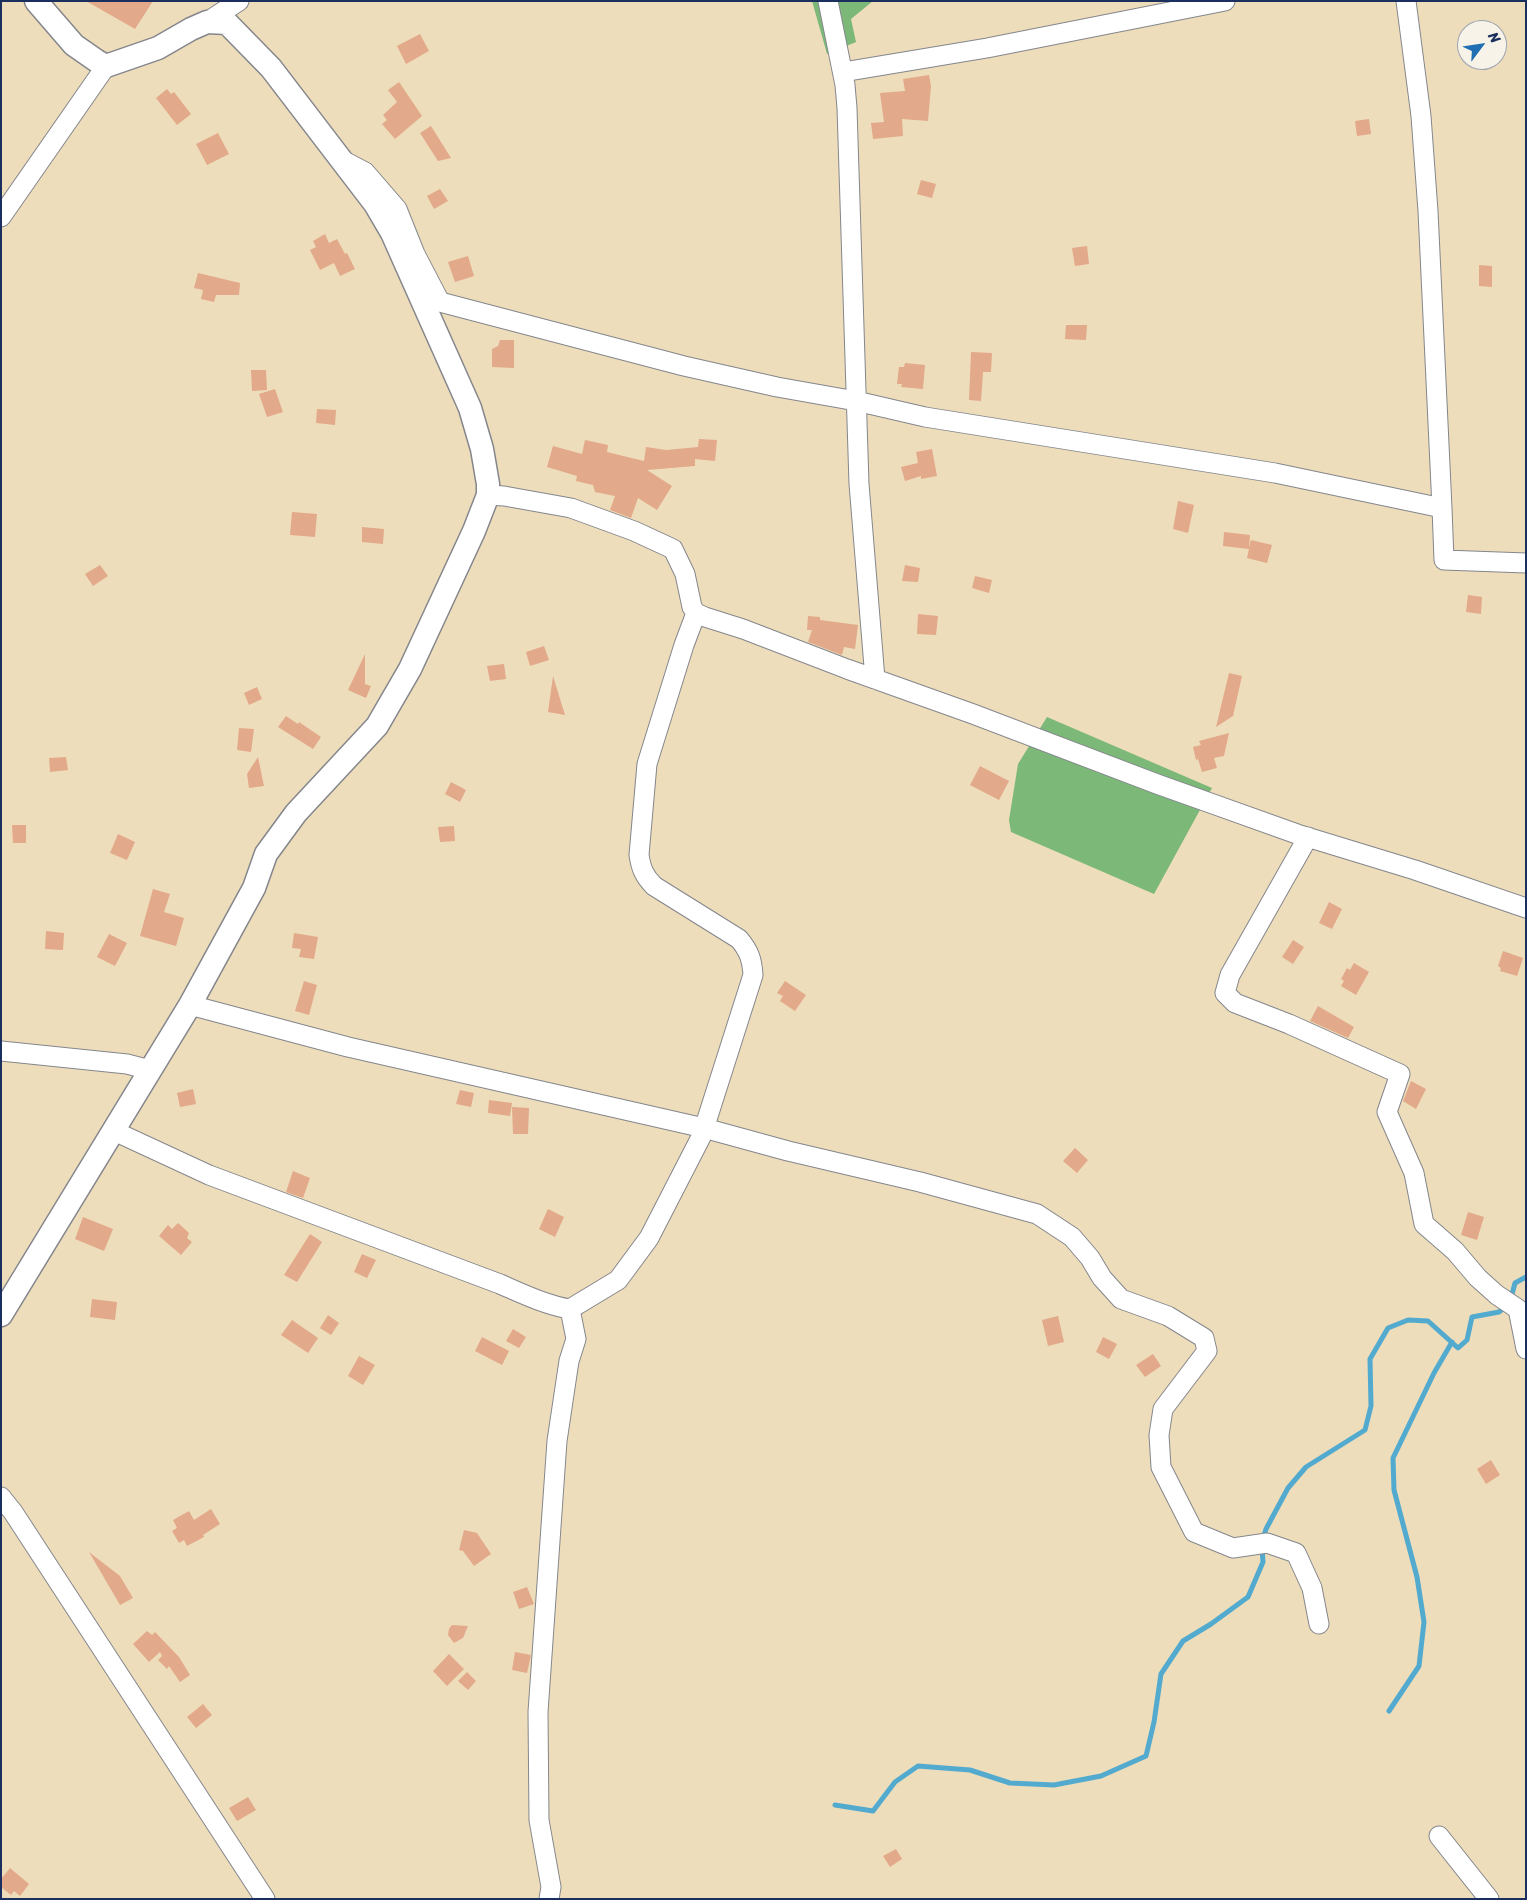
<!DOCTYPE html>
<style>
body{margin:0}
#map{position:relative;width:1527px;height:1900px;overflow:hidden;background:#edb;font-family:Sriracha,sans-serif}
canvas{display:block}
.frame{position:absolute;inset:0;border:2px solid #1b2f5e;pointer-events:none}
.north{position:absolute;left:1457px;top:20px;width:50px;height:50px;box-sizing:border-box;background:#f7f3e8;border:1px solid #9fa5b1;border-radius:50%;rotate:59deg;font-size:14px;font-weight:700;line-height:20px;text-align:center;color:#1b2f5e}
.north::after{content:'';display:block;margin:auto;width:18px;height:22px;background:#1f6fb2;clip-path:polygon(50% 0,100% 100%,50% 72%,0 100%)}
</style>
<div id="map">
<canvas width="1527" height="1900"></canvas>
<div class="frame"></div>
<div class="north">N</div>
</div>
<script>
const g = document.querySelector('canvas').getContext('2d');
g.lineJoin = 'round';
function fill(path, color) {
  g.fillStyle = color;
  g.fill(path, 'evenodd');
}
function stroke(path, color, width, dash) {
  g.strokeStyle = color;
  g.lineWidth = width;
  g.lineCap = dash ? 'butt' : 'round';
  g.setLineDash(dash || []);
  g.stroke(path);
}
const forest = new Path2D(`
 M812,1h61l-22,18 5,23 -29,12z
 M1047,717l165,71 -58,106 -143,-62 -2,-12 9,-56z`);
const stream = new Path2D(`
 M1511,1298l4,-15 11,-6
 M1263,1539l3,-10 22,-41 18,-21 59,-37 6,-24 -1,-47 18,-31 20,-8 20,1 30,27 9,-8 5,-23 27,-5 8,-7
 M1389,1711l30,-45 5,-44 -7,-45 -23,-87 -1,-32 41,-85 18,-31
 M835,1805l38,6 22,-29 23,-16 52,4 40,13 44,2 47,-9 45,-20 8,-34 7,-48 22,-33 28,-17 37,-27 15,-35 -1,-14`);
const building = new Path2D(`
 M86,1h67l-18,28z
 M420,34l9,17 -23,13 -9,-18z
 M929,75l2,11 -3,35 -26,-2 1,17 -30,3 -2,-16 13,-1 -4,-29 25,-2 -2,-12z
 M399,82l23,34 -27,23 -13,-15 5,-4 -4,-5 14,-13 -9,-12z
 M167,89l4,5 3,-2 17,22 -14,11 -21,-27z
 M1369,119l2,15 -14,2 -2,-15z
 M431,126l20,32 -13,3 -18,-28z
 M218,133l11,21 -22,11 -11,-21z
 M921,180l15,4 -4,14 -15,-4z
 M440,189l8,12 -14,8 -7,-13z
 M325,234l4,9 8,-4 8,15 2,-1 8,16 -15,7 -6,-13 -14,7 -10,-20 6,-3 -3,-6z
 M1087,246l2,18 -14,2 -3,-18z
 M468,256l6,20 -19,6 -7,-20z
 M1479,265l13,1v21l-13,-1z
 M198,273l42,10 -1,12h-23l-2,7 -13,-3 2,-9 -9,-2z
 M1066,325h21l-1,15 -21,-1z
 M500,340h14v28l-22,-1v-18l6,-3z
 M971,352l21,1 -1,19h-8l-2,29 -12,-1z
 M905,363l20,2 -2,24 -22,-2 1,-3h-5l2,-17h5z
 M251,370h15l1,20 -15,1z
 M275,389l8,23 -16,5 -8,-23z
 M317,409l19,1 -1,15 -19,-2z
 M699,439l18,1 -2,21 -20,-2v7l-48,4 25,16 -15,24 -19,-12 -7,20 -21,-8 5,-14 -20,-4 -2,-7 -17,-4 1,-5 -30,-9 6,-21 29,8 3,-14 23,5 -1,7 37,9 2,-14 20,3 32,-3z
 M932,449l5,27 -16,3v-3l-16,5 -4,-14 17,-4 -2,-11z
 M1178,501l16,4 -6,28 -15,-4z
 M292,512l25,2 -2,23 -25,-2z
 M362,527l22,2 -1,15 -21,-2z
 M1224,532l26,3 -1,13 2,-8 21,5 -5,18 -20,-5 2,-9 -26,-3z
 M100,565l8,11 -15,10 -8,-12z
 M905,565l15,3 -2,14 -16,-1z
 M975,576l17,4 -3,13 -17,-5z
 M1468,595l14,2 -1,17 -15,-2z
 M918,614l20,2 -2,19 -19,-1z
 M808,616l12,1v3l38,5 -3,24 -11,-2 -2,8 -34,-13 4,-12h-5z
 M544,646l5,14 -19,6 -4,-14z
 M365,654v30l6,2 -5,12 -18,-8z
 M504,664l2,15 -16,2 -3,-15z
 M1229,673l13,3 -9,40 -17,11z
 M553,676l12,39 -17,-3z
 M257,687l5,12 -13,6 -5,-12z
 M286,716l12,8 1,-2 22,15 -8,12 -35,-22z
 M239,728l15,1 -3,23 -14,-2z
 M1229,733l-5,23 -10,2 3,10 -15,4 -4,-13 -2,1 -3,-13 8,-2 -2,-4z
 M66,757l2,13 -18,2 -1,-14z
 M258,757l6,29 -15,2 -2,-14z
 M980,766l29,15 -10,19 -29,-15z
 M451,782l15,8 -6,12 -15,-8z
 M12,825h14v18h-13z
 M454,826l1,15 -15,1 -2,-15z
 M118,834l17,8 -8,18 -17,-7z
 M153,889l17,5 -6,18 20,6 -8,28 -36,-10z
 M1329,902l13,7 -10,20 -13,-6z
 M46,931l18,2 -1,17 -18,-1z
 M294,933l24,4 -4,22 -15,-2 2,-8 -9,-1z
 M109,934l18,9 -12,23 -18,-9z
 M1293,940l11,7 -11,17 -11,-7z
 M1503,951l20,7 -6,18 -17,-5 1,-3 -3,-2z
 M1354,963l15,9 -13,23 -15,-9 3,-5 -3,-2 6,-11 3,2z
 M304,981l13,4 -8,30 -14,-4z
 M785,981l21,14 -11,16 -15,-10 3,-5 -6,-3z
 M1318,1006l36,21 -6,11 -38,-17z
 M1411,1081l15,8 -10,20 -13,-8z
 M193,1089l3,15 -16,3 -3,-14z
 M460,1090l14,3 -3,14 -15,-3z
 M489,1100l23,3 -2,13 -22,-3z
 M512,1107l17,1 -1,26h-15z
 M1075,1148l13,12 -11,13 -14,-12z
 M293,1171l17,7 -7,20 -17,-6z
 M548,1209l16,8 -9,20 -16,-8z
 M1468,1212l16,5 -7,23 -16,-5z
 M83,1217l30,12 -9,22 -29,-12z
 M178,1223l11,10 -2,5 5,4 -11,13 -22,-19 9,-11 4,4z
 M310,1234l12,8 -25,40 -13,-7z
 M362,1254l14,6 -9,18 -13,-6z
 M92,1299l25,3 -2,18 -25,-3z
 M328,1315l11,8 -8,12 -11,-7z
 M1058,1316l6,26 -16,4 -6,-26z
 M292,1320l26,18 -10,15 -27,-18z
 M513,1329l13,8 -7,11 -13,-7z
 M482,1337l27,14 -7,14 -27,-14z
 M1103,1337l14,7 -8,15 -13,-7z
 M1153,1354l8,12 -16,11 -9,-12z
 M359,1356l16,9 -12,20 -15,-9z
 M1491,1460l9,15 -14,9 -9,-15z
 M211,1509l9,15 -17,11 1,2 -17,9 -3,-6 -5,3 -7,-12 5,-3 -4,-8 16,-9 5,9z
 M464,1530l13,3 14,21 -17,12 -11,-15 -4,-1z
 M89,1552l31,24 13,22 -13,7z
 M527,1587l7,17 -15,5 -6,-17z
 M452,1625l16,1 -5,12 -9,5 -6,-8 1,-6z
 M147,1631l5,4 3,-3 24,25 11,18 -10,7 -11,-16 -2,3 -9,-9 4,-4 -2,-4 -11,10 -16,-18z
 M515,1652l16,3 -4,18 -15,-3z
 M449,1654l15,15 -17,17 -14,-15z
 M467,1672l9,9 -8,9 -10,-9z
 M203,1704l9,11 -16,13 -9,-11z
 M248,1797l8,13 -19,11 -8,-13z
 M896,1849l6,10 -12,8 -7,-11z
 M10,1868l19,16 -9,12 -6,-5 -3,4 -10,-8v-8z`);
const minor = new Path2D(`
 M828,1l17,84 2,23 12,376 16,195
 M1406,1l15,115 7,95 14,297
 M207,22l32,-21
 M843,72l144,-24 238,-47
 M342,160l23,12 32,37 18,45 25,48 244,64 93,21 79,14 69,16 350,56 167,35 2,52 82,3
 M1,217l105,-151
 M488,495l16,1 67,12 63,23 39,18 12,25 7,33 4,6 9,4 38,12 104,40 126,45 184,70 140,50 118,36 111,38
 M1308,837l-78,138 -5,18 10,10 54,21 111,50 -13,38 27,61 10,51 31,27 23,27 19,17 21,14 8,40
 M190,1005l158,42 356,81 84,23 132,31 117,32 35,23 18,21 12,20 19,21 47,17 36,22 3,13 -44,58 -4,26 2,32 33,65 39,16 34,-5 29,10 16,35 7,36
 M1,1051l126,13 23,6
 M114,1131l95,44 291,109c23,10 46,21 70,25l6,30 -7,22 -12,80 -19,271 1,108 12,67 -2,12
 M570,1309l48,-29 31,-42 53,-103 51,-160c-1,-16 -4,-24 -14,-36l-85,-53c-10,-10 -13,-18 -15,-31l8,-91 37,-119 12,-32
 M1,1497l12,15 252,387
 M1439,1836l50,63`);
const tertiary = new Path2D(`
 M1,1315l189,-310 64,-117 12,-34 30,-41 81,-87 33,-57 64,-138 14,-36v-11l-6,-35 -12,-41 -78,-175 -17,-29 -104,-136 -44,-45 -20,-1 -16,7 -33,19 -52,18 -9,-5 -23,-16 -38,-44`);
fill(forest, '#7cb878');
stroke(stream, '#52aacf', 5);
fill(building, '#e2a98a');
stroke(minor, '#84868c', 21);
stroke(tertiary, '#84868c', 25);
stroke(minor, '#fff', 19);
stroke(tertiary, '#fff', 22);
</script>
